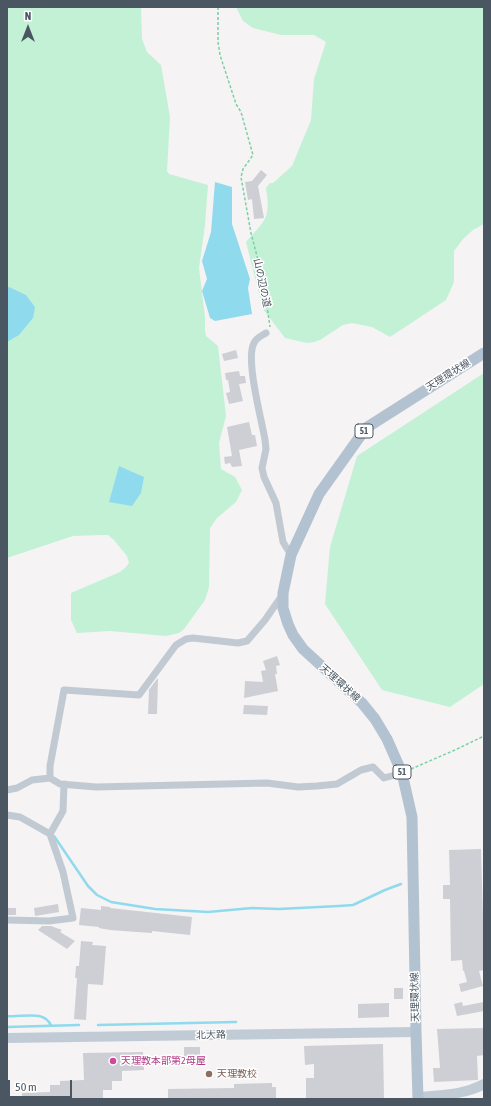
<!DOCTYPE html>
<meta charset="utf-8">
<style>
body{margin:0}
#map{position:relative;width:491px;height:1106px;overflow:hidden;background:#f5f3f3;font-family:"Asap Condensed",sans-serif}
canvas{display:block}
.frame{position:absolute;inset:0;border:8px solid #4a5661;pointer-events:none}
.north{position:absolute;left:8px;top:8px;width:40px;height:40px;-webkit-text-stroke:3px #fff;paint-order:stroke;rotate:0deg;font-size:11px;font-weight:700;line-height:16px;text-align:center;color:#4a5661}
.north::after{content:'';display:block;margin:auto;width:14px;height:18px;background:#4a5661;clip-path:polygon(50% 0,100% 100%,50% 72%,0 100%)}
.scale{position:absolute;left:8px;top:1080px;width:64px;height:18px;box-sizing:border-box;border:2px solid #4a5661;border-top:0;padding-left:5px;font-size:12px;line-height:14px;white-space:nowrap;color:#4a5661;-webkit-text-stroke:3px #fff;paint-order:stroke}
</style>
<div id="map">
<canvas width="491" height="1106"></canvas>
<div class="frame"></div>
<div class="north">N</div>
<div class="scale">50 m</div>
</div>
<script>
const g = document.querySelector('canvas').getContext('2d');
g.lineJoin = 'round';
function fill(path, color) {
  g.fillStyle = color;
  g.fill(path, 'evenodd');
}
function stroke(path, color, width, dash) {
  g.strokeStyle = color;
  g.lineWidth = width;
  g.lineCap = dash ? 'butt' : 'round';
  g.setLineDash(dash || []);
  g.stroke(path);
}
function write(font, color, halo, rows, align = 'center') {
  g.font = font + ' "Asap Condensed","Noto Sans JP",sans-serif';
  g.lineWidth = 3;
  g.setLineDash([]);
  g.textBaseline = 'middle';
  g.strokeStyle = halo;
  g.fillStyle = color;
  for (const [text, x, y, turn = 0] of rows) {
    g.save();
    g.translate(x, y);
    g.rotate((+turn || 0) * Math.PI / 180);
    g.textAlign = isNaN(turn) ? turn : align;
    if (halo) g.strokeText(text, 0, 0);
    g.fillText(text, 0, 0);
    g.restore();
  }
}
const green = new Path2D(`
 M7,7h134l1,32 5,13 14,13 9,52 -3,54 2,3 39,11 -3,40 -6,43 6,49v13l1,6 12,10 8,70 -7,27 2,26 14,8 7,13 -6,12 -19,16 -7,10 -1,59 -4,13 -21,29 -5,4 -13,3 -56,-5 -33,2 -6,-13v-27l49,-21 5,-4 4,-5 -2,-7 -13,-16 -6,-5h-7l-28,1 -66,22z
 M236,7h248v217l-11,6 -10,9 -9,12v31l-8,18 -56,37 -18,-10 -20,-4 -9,2 -23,15 -6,2 -7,1 -22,-5 -22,-29 -17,-67c19,-22 25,-23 20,-54l4,-5h3l19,-17 19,-46 3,-41 12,-37 -12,-7h-33l-28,-7 -10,-7z
 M484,373v311l-34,23 -68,-17 -57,-86 5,-57 27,-91z`);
const water = new Path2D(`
 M215,182l17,5v37l18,55 -2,9 4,26 -37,7 -5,-3 -8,-27 5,-12 -5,-18 9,-29z
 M9,287l17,8 9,12 -2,11 -14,17 -12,7v-54z
 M119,466l25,11 -3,16 -9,13 -23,-4z`);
const stream = new Path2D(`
 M54,836l34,50 9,9 14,7 44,7 53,3 44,-4 27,1 60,-3 14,-1 32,-15 16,-6
 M7,1016c14,2 38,-7 44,10
 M98,1025l138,-3
 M7,1027l72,-2`);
const building = new Path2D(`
 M261,170l6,5 -9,11 6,32 -10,1 -2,-20 -4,1 -3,-18 7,-1z
 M236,350l2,8 -14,3 -2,-7z
 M239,371l1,5h5l1,7 -7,1 4,17 -14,3 -3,-11 4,-1 -2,-12h-2l-1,-7z
 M249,422l3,13h3l2,11 -18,4 3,16 -10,1 -2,-4 -5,1 -1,-7 8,-1 -5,-29z
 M277,656l3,9 -4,1 1,8h-2l3,17 -34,7 1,-17 18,1 -2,-11 5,-1 -3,-9z
 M157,679h1l-1,35h-9l1,-23h-1z
 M244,705l24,1 -1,9 -24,-1z
 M481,849l2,69 1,-1v53l-5,1 4,15 -22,6 -2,-8 8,-2 -3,-11h-1l-1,-11 -11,1 -1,-62h-7v-14h7l-1,-35z
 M58,904l1,8 -24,4 -1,-8z
 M101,906l9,1v1l82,9 -2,18 -38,-4v2l-15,-1 -27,-2 -11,-2v-1l-20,-2 2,-17 20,2z
 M7,908h9v7h-9z
 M42,926h9l11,4 -2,2 15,9 -8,8 -29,-19z
 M81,941l12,1 -1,3 14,1 -3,39 -15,-1 -2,36 -12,-1 3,-41h-2l1,-12h3z
 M394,988h9v11h-9z
 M462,1002l1,4 21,-4v9l-27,5 -3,-12z
 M389,1003v14l-31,1v-14z
 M484,1028v27l-7,1 1,24 -44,2 -1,-14h7l-3,-39z
 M383,1044l1,55h-78v-21h8v-14l-9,1 -1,-19z
 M184,1047h16v17h-16z
 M143,1052l1,18 -22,1v10h-10v9h-9v9h-81v-6l28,-1v-7h10v-4l24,-1 -1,-27z
 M272,1083v4h4v12h-108v-10l66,-1v-4z`);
const path = new Path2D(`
 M218,7v35l2,13 16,49 5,8 12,43 -10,14 -2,8 10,56 8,31 9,49 2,14
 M411,769l44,-19 29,-14`);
const street = new Path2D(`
 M266,333c-5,3 -10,5 -12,10 -9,16 8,78 11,97l1,9 -4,19 2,9 12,26 7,39 8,13
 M50,778v-12l14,-76 75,5 37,-50 10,-6 7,-1 45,5 9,-2 18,-21 18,-26
 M7,790l10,-2 15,-8 18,-2 10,6 36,3 171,-4 31,4 19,-1 20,-2 24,-14 12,-3 11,11 18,-5
 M7,815l13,2 30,17 13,38 10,46 -24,3 -42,-1
 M50,834l13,-23 1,-27`);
const secondary = new Path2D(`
 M7,1038l409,-6
 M418,1097c23,-2 46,-2 66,-13`);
const primary = new Path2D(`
 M418,1099l-2,-67 -4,-215 -10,-44 -15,-34 -12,-20 -13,-16 -59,-54 -10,-14 -5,-11 -5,-16v-15l8,-38 28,-61 47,-66 118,-75`);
const markers = [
 [113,1061,4,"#d1479c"],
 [209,1074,4,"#8d6e63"]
];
const shields = [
 [364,431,18],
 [402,772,18]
];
const shieldNames = [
 ["51",364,431],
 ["51",402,772]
];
const streetNames = [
 ["山の辺の道",262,283,78],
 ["天理環状線",448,375,-32],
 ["天理環状線",340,683,42],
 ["天理環状線",415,997,-91],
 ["北大路",211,1035,-1]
];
const hotelNames = [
 ["天理教本部第2母屋",121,1061]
];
const educationNames = [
 ["天理教校",217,1074]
];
fill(green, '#c3f1d5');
fill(water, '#90daee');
stroke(stream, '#90daee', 2.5);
fill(building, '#cdcfd5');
stroke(path, '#7ad0a6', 1.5, [3, 2]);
stroke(street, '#c1cad2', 7);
stroke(secondary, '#c1cbd6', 10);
stroke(primary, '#b3c2d1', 11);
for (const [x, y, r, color] of markers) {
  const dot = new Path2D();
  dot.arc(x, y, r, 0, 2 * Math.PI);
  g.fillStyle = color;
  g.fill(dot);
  stroke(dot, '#fff', 1.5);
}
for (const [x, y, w] of shields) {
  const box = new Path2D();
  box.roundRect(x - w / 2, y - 7, w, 14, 3);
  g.fillStyle = '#fff';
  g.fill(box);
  stroke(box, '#4a5661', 1);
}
write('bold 9px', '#4a5661', null, shieldNames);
write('10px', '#4a5661', '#fff', streetNames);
write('10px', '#b23c85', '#fff', hotelNames, 'left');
write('10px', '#785e54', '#fff', educationNames, 'left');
</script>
